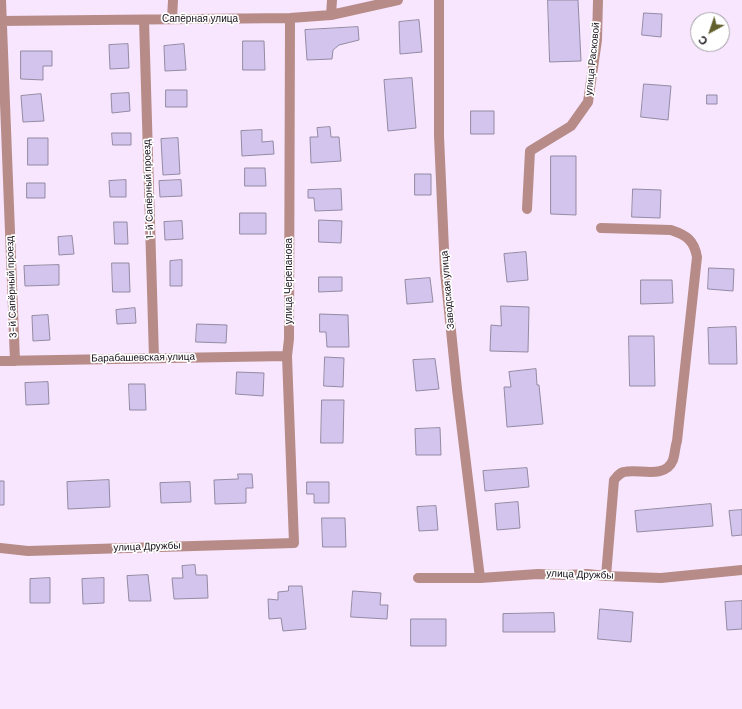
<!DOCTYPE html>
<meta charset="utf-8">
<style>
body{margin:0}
#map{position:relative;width:742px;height:709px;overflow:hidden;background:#f8e6ff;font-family:"DM Sans",sans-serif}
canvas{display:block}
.north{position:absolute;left:690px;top:12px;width:40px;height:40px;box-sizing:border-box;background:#fff;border:1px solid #a19fa2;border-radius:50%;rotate:220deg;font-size:11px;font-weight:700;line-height:16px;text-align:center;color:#150f17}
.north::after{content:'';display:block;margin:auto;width:14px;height:18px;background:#62602d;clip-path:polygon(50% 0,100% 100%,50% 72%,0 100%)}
</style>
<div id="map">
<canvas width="742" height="709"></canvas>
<div class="north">С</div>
</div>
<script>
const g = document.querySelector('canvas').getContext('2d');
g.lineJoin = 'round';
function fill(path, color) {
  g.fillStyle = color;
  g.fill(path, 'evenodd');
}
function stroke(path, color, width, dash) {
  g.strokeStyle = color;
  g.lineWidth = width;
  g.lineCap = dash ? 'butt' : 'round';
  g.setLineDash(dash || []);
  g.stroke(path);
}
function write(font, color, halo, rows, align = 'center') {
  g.font = font + ' "DM Sans",sans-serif';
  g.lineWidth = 3.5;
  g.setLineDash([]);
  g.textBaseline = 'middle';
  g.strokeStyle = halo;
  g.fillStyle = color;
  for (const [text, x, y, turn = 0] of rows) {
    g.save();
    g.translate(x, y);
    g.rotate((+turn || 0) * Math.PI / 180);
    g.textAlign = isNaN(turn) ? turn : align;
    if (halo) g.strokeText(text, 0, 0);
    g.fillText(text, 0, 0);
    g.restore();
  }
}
const building = new Path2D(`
 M548,0h30l3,61 -31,1z
 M644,13l18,1 -1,23 -19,-2z
 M419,20l3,32 -22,2 -1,-32z
 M358,27l1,13 -20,5 -6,5 -1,9 -25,1 -2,-30z
 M243,41h21l1,29h-22z
 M128,44l1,24 -19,1 -1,-24z
 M184,44l2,26 -21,1 -1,-25z
 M21,51h31v15h-9v14l-22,-1z
 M412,78l4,50 -28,3 -4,-51z
 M644,84l27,2 -3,34 -27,-3z
 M166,90h21v17h-21z
 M129,93l1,18 -18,2 -1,-19z
 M41,94l3,27 -21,1 -2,-26z
 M707,95h10v9h-10z
 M471,111h23v23h-23z
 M330,127l1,10h8l2,24 -30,2 -1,-26h8l-1,-9z
 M262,130v12l11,-1 1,13 -32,2 -1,-25z
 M112,133h19v12h-18z
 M28,138h20v27h-20z
 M178,138l2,36 -17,1 -2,-36z
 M551,156h25v59l-25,-1z
 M245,168h20l1,18h-21z
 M415,174h16v21h-16z
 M126,180v17h-16l-1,-16z
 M181,180l1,16 -22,1 -1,-16z
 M27,183h18v15h-18z
 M341,189l1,21 -27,1 -1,-13h-6v-8z
 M633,189l28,1 -1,28 -28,-1z
 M240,213h26v21h-26z
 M319,220l23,1 -1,22 -22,-1z
 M182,221l1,18 -18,1 -1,-18z
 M114,222h13l1,22h-13z
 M72,236l2,18 -15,1 -1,-18z
 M526,252l2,28 -21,2 -3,-28z
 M182,260v26h-12v-25z
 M112,263h17l1,29h-17z
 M59,265v20l-34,1 -1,-20z
 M709,268l25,1 -1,22 -25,-2z
 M319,277h23v14l-23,1z
 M430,278l3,24 -26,2 -2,-24z
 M641,280h31l1,23 -32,1z
 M501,306l28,1 -1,45 -38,-1 1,-26 10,1z
 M135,308l1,15 -19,1 -1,-14z
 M320,314l28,1 1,32h-22l-1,-15h-6z
 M48,315l2,25 -17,1 -1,-25z
 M197,324l30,1 -1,18 -30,-1z
 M736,327l1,37h-28l-1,-36z
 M629,336h25l1,50h-25z
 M325,357l19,1 -1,29 -19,-1z
 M435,359l4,30 -23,2 -3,-31z
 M536,369l1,16h2l4,39 -36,3 -3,-40h7l-2,-15z
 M237,372l27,1 -1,23 -27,-2z
 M48,382l1,22 -23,1 -1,-22z
 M129,384h16l1,26h-16z
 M322,400h22l-1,43h-22z
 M440,428l1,27h-25l-1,-26z
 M527,468l2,19 -44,4 -2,-20z
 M238,474h14l1,14h-7v15l-31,1 -1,-24 24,-1z
 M109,480l1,27 -42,2 -1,-27z
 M0,481h4v24h-4z
 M190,482l1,20 -30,1 -1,-20z
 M307,482h22v21h-15v-9h-7z
 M518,502l2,26 -23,2 -2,-26z
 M711,504l2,22 -76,6 -2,-21z
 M436,506l2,24 -19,1 -2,-24z
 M742,510v25l-10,1 -3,-25z
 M322,518h23l1,29h-23z
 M195,565l1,10h11l1,23 -34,1 -2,-21h11l-1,-12z
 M148,575l3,26h-22l-2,-25z
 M50,578v25h-20v-24z
 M104,578v25l-21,1 -1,-25z
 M289,586h13l4,43 -23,2 -2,-13 -12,1 -1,-20 10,1v-8l10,-1z
 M353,591l28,2 -1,12h8l-1,14 -36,-2z
 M742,601v28l-15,1 -2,-28z
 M600,609l33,3 -2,30 -33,-3z
 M554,613l1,19h-52v-18z
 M411,619h35v27h-35z`);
const minor = new Path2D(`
 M1,0l14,361
 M439,0v136l6,136 12,117 23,189
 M331,15l1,-15
 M172,19l1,-19
 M144,20l10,338
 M0,21l290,-3 41,-3 67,-15
 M527,209l3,-58 41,-25 17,-24 9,-62 1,-40
 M601,228l70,2c15,5 23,10 26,27l-20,184c-2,6 -2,13 -4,19 -8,20 -35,8 -49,12 -5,1 -7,5 -10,8l-8,96
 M0,361l287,-5
 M0,548l28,3 266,-8 -7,-187 2,-17 1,-321
 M418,578h62l58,-4 28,1 21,-1 19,2 55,2 81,-8`);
const streetNames = [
 ["Сапёрная улица",200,19],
 ["улица Расковой",593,59,-84],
 ["1-й Сапёрный проезд",149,189,-92],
 ["улица Черепанова",289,281,-90],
 ["3-й Сапёрный проезд",12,287,-92],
 ["Заводская улица",448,290,-95],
 ["Барабашевская улица",143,358,-1],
 ["улица Дружбы",147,547,-2],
 ["улица Дружбы",580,575,2]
];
fill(building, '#d2c4ed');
stroke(building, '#938aa3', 1);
stroke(minor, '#b78c88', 10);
write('10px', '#150f17', '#fff', streetNames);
</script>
